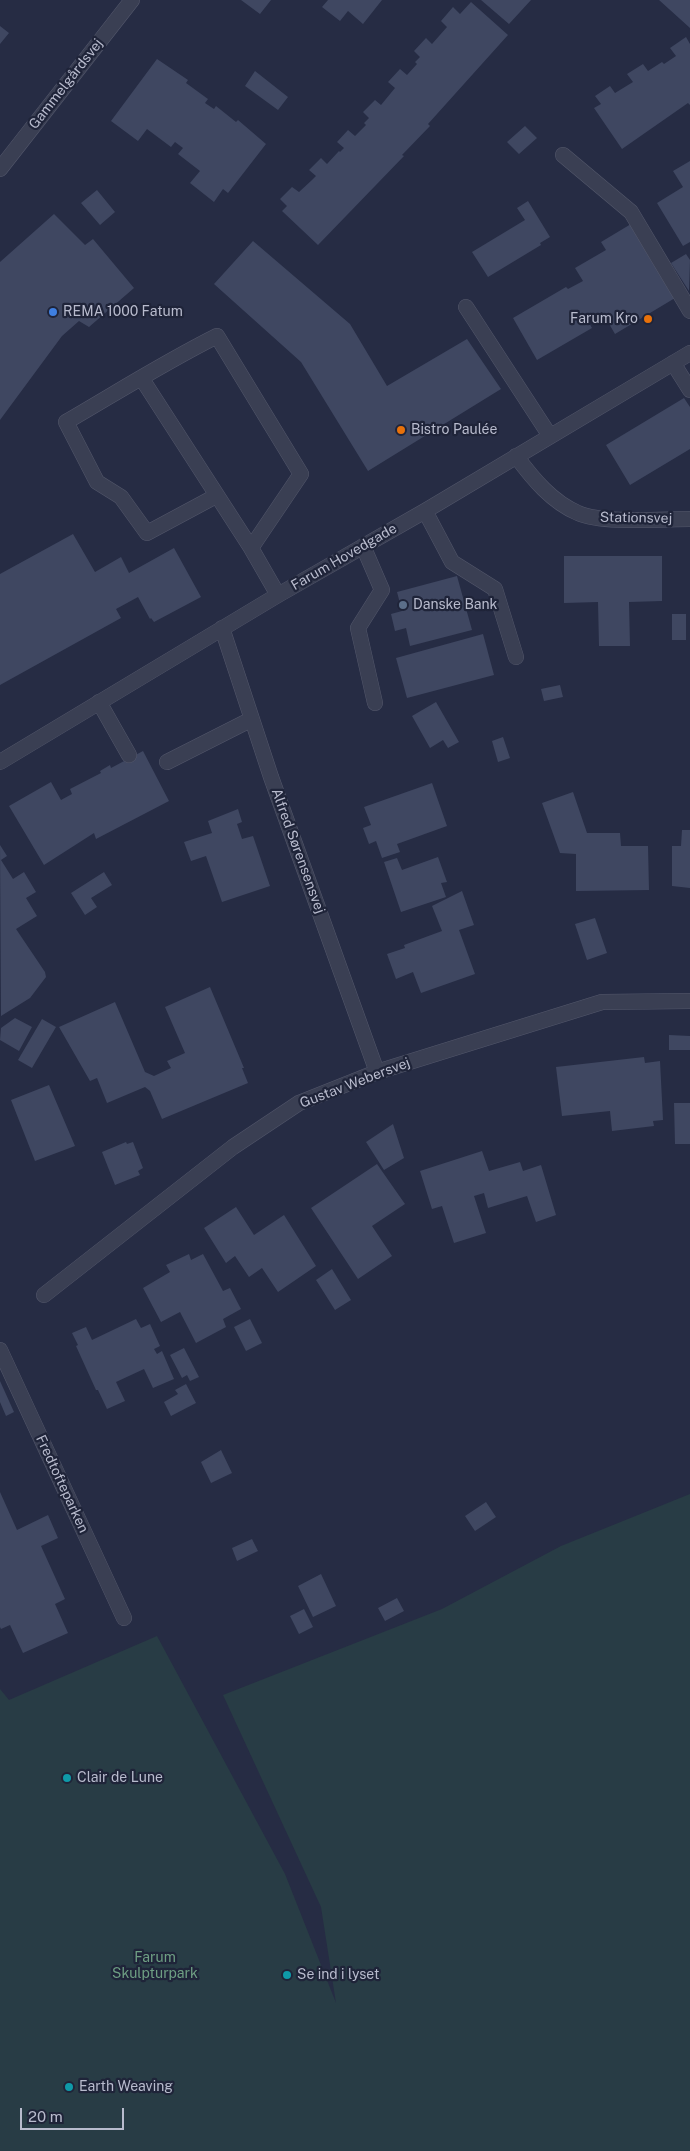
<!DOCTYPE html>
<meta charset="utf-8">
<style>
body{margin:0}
#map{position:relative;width:690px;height:2151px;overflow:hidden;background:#262c44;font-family:"Public Sans",sans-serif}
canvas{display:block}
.scale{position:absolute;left:20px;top:2108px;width:104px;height:22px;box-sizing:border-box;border:2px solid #b8bbcd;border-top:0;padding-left:6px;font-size:15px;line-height:18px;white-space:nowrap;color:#b8bbcd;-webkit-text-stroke:4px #1f2439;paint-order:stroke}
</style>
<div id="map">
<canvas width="690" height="2151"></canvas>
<div class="scale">20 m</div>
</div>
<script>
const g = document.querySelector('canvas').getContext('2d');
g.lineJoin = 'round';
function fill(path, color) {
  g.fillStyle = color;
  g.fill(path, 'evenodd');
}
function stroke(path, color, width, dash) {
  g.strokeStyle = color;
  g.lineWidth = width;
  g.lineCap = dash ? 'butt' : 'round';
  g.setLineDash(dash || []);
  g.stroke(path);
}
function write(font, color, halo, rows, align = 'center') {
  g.font = font + ' "Public Sans",sans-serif';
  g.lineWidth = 4.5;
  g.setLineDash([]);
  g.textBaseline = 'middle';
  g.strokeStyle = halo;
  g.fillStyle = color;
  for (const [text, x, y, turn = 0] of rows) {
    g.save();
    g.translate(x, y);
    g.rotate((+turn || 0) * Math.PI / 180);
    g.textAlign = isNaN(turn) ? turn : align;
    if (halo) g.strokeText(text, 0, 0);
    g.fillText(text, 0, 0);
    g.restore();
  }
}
const green = new Path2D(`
 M690,1494v657h-690v-462l9,11 148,-64 128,238 51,129 -15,-96 -98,-212 219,-86 119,-63z`);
const building = new Path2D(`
 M241,0h30l-11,14z
 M328,0h54l-19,24 -15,-13 -8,10 -18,-14z
 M481,0h50l-22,24z
 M659,0h31v28z
 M471,2l37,33 -80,89 2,2 -28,29 2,1 -86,89 -36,-34 5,-5 -7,-7 12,-12 7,5 13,-12 4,-4 -7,-6 12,-12 6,6 12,-13 1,1 4,-4 -7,-6 11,-12 7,6 11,-11 -2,-2 5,-5 -6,-6 12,-12 6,5 14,-17 -7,-6 12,-13 7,6 10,-11 -2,-2 5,-5 -6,-6 12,-13 6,6 15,-17 -6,-6 12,-14 7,7z
 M0,26l9,7 -9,11z
 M686,37l4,7v61l-2,-2 -66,46 -28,-41 7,-4 -6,-8 15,-10 5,7 18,-11 -6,-8 16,-10 5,7 14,-9 2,2 12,-8 -6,-8z
 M157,59l31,21 -2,3 22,16 -3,4 9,6 2,-3 20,16 2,-2 28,24 -38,49 -5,-4 -9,13 -24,-19 10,-12 -22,-17 5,-6 -8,-6 -4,5 -24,-18 -9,12 -27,-20z
 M255,71l33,26 -10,13 -33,-24z
 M525,126l12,12 -18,16 -12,-12z
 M690,161v81l-7,4 -26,-43 26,-16 -10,-16z
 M97,190l18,22 -15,13 -19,-22z
 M528,201l22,36 -10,6 1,2 -53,32 -16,-25 53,-32 -8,-12z
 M54,214l31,31 8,-6 41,49 -45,39 -10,-6 -17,15 -62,84v-158z
 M631,224l44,74 -60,36 -13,-22 -14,9 4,7 -55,32 -24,-42 53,-31 2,2 15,-8 -8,-13 31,-18 -5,-8z
 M253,241l97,83 37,62 80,-47 34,50 -133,82 -67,-109 -87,-78z
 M686,254l4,6 -1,31 -18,-28z
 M684,398l6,9v42l-60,36 -24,-40z
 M73,534l22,38 26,-15 8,16 45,-25 27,49 -47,25 -3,-4 -1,1 -12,-22 -22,12 5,9 -121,67v-111z
 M564,556h98v45l-33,1 1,44h-31l-1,-44 -34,1z
 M457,576l15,54 -62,16 -4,-18 -11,3 -4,-17 11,-3 -5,-19z
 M672,614h14v26h-14z
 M483,634l11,41 -87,23 -11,-40z
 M560,685l3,12 -19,4 -3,-12z
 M436,702l23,40 -11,6 -5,-8 -13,8 -18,-32z
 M503,737l7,21 -12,4 -6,-21z
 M143,751l26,50 -73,38 -2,-6 -50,32 -35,-59 42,-24 10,18 11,-6 -2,-5 31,-16 -1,-2 10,-6 1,3z
 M432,783l15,43 -50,18 3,8 -18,6 -6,-17 -7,3 -6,-16 8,-3 -7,-18z
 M573,792l14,41h33l1,13h27l1,44 -73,1v-37l-16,-1 -18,-50z
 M238,809l4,13 -5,2 5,15 11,-3 17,50 -48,16 -16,-46 -15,5 -7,-19 28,-9 -4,-12z
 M682,830h8v58l-18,-2v-40h9z
 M0,845l7,11 -6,4 12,19 11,-7 12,20 -10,6 11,18 -21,13 29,43 1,5 -16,21 -29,18z
 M438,857l9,25 -6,1 5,14 -45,15 -17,-50 13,-4 5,12z
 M104,872l8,13 -21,13 6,9 -12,8 -14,-22z
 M462,891l12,34 -15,5 16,44 -54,19 -8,-21 -17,7 -9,-25 18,-6 -1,-3 38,-14 -10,-25z
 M595,918l12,35 -20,7 -12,-36z
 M210,987l34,81h-2l6,15 -86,36 -12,-28 -5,-4 -38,16 -10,-25 -7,3 -31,-54 56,-25 30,70 9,4 17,-8 -4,-7 18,-8 -20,-46z
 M15,1018l17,9 -13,24 -19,-11 1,-12z
 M42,1019l14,8 -24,41 -14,-8z
 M669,1035l21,1v14h-21z
 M644,1057l1,6 15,-2 3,59 -10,1 1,5 -42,5 -2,-20 -48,5 -6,-49z
 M49,1085l26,61 -40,15 -24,-61z
 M674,1103h16v41h-15z
 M393,1124l11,34 -20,12 -18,-28z
 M126,1142l1,2 6,-2 10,26 -5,3 2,4 -25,10 -13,-33z
 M482,1151l7,20 31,-9 3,9 18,-6 15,50 -20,7 -9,-26 -39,12 -4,-15 -10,3 12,37 -32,10 -12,-37 -10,3 -12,-38z
 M377,1164l28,40 -33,22 20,30 -34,23 -47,-71z
 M236,1207l18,28 30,-20 32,51 -38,26 -16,-24 -13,9 -14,-21 -9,7 -22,-35z
 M189,1254l2,6 12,-6 20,37 7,-3 11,21 -18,10 3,8 -30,16 -16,-31 -19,10 -18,-34 27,-16 -4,-7z
 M332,1269l19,31 -16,10 -19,-30z
 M136,1319l5,9 9,-4 10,22 -6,3 3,5 5,-3 12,28 -21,9 -9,-19 -28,13 9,19 -18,8 -9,-19h-2l-20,-44 2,-1 -6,-12 14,-6 6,13z
 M250,1319l12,24 -16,8 -12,-24z
 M184,1348l15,29 -9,4 -3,-6 -5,3 -12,-23z
 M0,1381l14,31 -8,4 -6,-14z
 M186,1384l10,19 -25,13 -7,-14 14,-8 -3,-4z
 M221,1450l11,23 -21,10 -10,-21z
 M0,1492l17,38 31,-15 10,23 -17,8 24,53 -10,5 13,29 -45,20 -13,-28 -9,4 -1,-2z
 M486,1502l10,15 -21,14 -10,-15z
 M252,1539l6,12 -21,10 -5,-13z
 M321,1574l15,32 -23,11 -15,-31z
 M397,1598l7,13 -19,10 -7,-13z
 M304,1609l9,18 -14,7 -9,-18z`);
const minor = new Path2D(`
 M563,155l68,57 59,99
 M0,169l132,-169
 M466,307l84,129
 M673,363l17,27
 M142,379l109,169 27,47
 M516,456c17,23 36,46 62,57 24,11 84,6 112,6
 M216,496l-69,37 -26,-36 -24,-15 -31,-60c50,-29 99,-60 151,-86l84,138 -50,74
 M425,511l27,51 43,27 21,68
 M363,546l19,44 -24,38 17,75
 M222,628l49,149 106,295
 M99,702l30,53
 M0,762l278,-167 147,-84 265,-158
 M167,762l85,-43
 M44,1295l189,-148 66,-44 78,-31 225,-70 88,-1
 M0,1350l124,268`);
const markers = [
 [53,312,5,"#3f7fe0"],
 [648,319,5,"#e8710a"],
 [401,430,5,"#e8710a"],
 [403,605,5,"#5c6f8a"],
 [67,1778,5,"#0f9aa8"],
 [287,1975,5,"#0f9aa8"],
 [69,2087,5,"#0f9aa8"]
];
const streetNames = [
 ["Gammelgårdsvej",66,84,-52],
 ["Stationsvej",636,518,1],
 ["Farum Hovedgade",344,557,-30],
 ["Alfred Sørensensvej",298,851,70],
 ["Gustav Webersvej",355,1083,-21],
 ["Fredtofteparken",62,1484,65]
];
const poiNames = [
 ["REMA 1000 Fatum",63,312],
 ["Farum Kro",638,319,"right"],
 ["Bistro Paulée",411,430],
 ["Danske Bank",413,605],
 ["Clair de Lune",77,1778],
 ["Se ind i lyset",297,1975],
 ["Earth Weaving",79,2087]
];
const parkNames = [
 ["Farum",155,1958],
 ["Skulpturpark",155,1974]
];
fill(green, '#283c45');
fill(building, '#3f4761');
stroke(minor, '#53576b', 16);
stroke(minor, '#3a3f53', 15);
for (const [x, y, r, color] of markers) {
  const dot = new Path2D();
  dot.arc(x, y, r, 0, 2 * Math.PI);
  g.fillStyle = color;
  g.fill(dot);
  stroke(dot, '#1f2439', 2);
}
write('14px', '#b8bbcd', '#1f2439', streetNames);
write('14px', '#b8bbcd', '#1f2439', poiNames, 'left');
write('14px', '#6e9f83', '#1f2439', parkNames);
</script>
